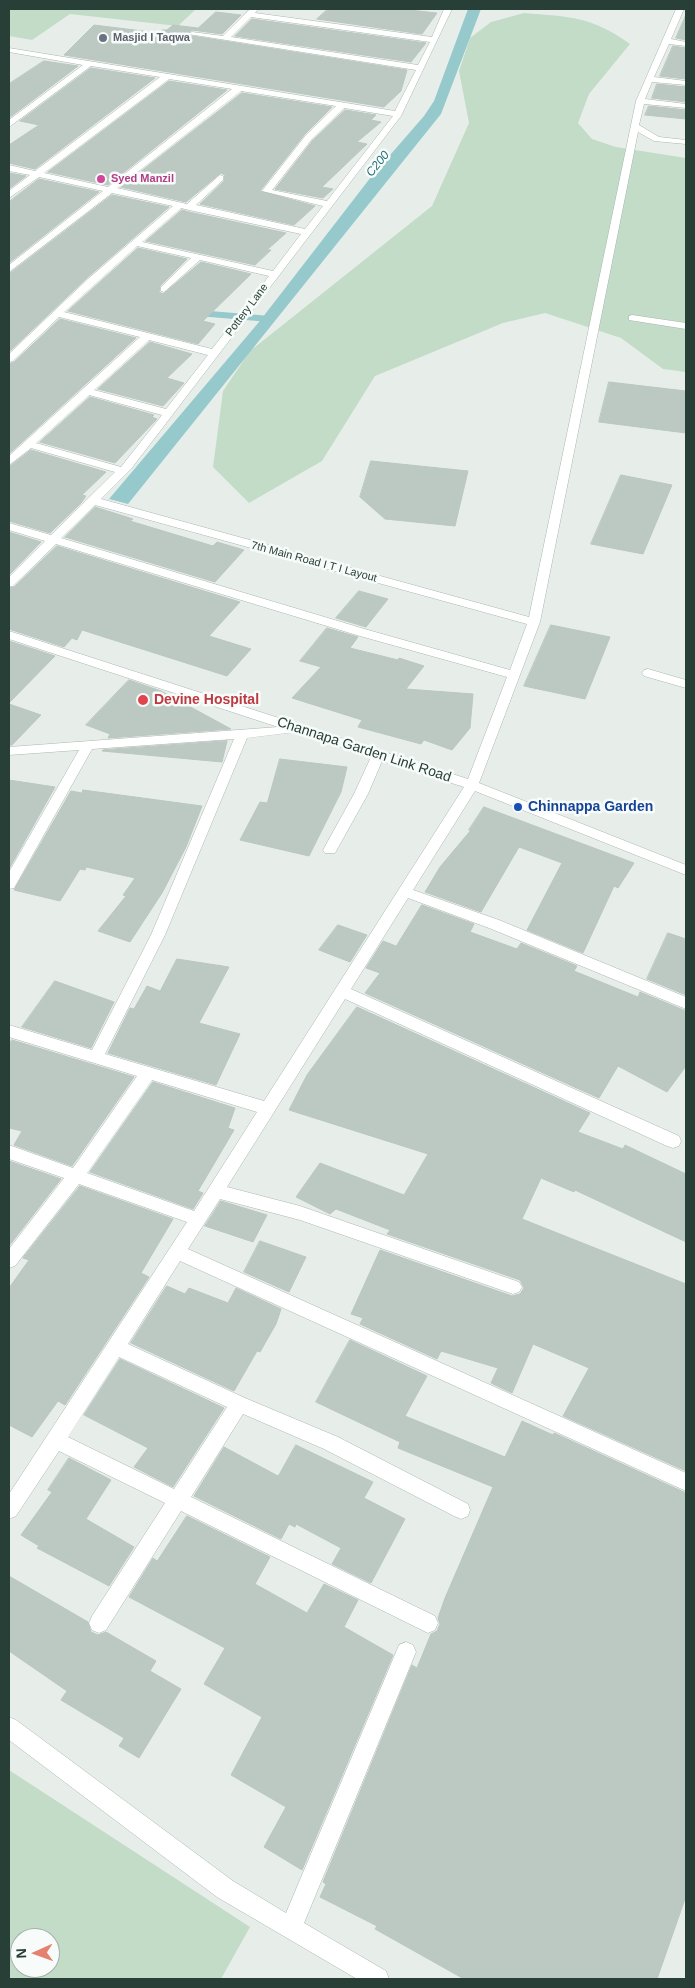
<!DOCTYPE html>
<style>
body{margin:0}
#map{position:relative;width:695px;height:1988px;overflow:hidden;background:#e7eeea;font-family:Arial,sans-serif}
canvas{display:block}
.frame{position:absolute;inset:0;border:10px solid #273f36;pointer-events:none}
.north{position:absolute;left:10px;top:1928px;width:50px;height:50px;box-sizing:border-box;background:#f7fbf9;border:1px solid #a4b0ab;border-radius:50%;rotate:268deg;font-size:14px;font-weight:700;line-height:20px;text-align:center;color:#273f36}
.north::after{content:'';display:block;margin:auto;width:18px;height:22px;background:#e4816f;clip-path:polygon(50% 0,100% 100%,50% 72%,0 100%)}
</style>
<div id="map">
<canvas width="695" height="1988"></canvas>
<div class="frame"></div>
<div class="north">N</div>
</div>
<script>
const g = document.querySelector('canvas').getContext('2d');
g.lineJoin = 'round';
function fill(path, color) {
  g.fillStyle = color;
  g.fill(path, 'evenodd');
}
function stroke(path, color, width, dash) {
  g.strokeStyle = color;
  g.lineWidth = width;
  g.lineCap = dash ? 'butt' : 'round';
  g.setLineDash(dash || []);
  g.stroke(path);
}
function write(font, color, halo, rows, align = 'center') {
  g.font = font + ' Arial,sans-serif';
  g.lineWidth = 5;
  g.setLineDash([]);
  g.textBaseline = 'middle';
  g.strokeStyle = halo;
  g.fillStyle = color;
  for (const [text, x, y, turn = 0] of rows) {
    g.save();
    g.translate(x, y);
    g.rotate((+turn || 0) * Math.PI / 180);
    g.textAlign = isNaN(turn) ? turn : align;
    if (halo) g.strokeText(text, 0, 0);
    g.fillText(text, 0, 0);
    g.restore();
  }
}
const green = new Path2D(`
 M9,9h187l-18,17 -108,-12 -38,26 -23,-4z
 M524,13c47,4 67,3 106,31l-41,50 -11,29 14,16 24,8 70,11v214l-23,-3 -42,-31 -76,-25 -42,10 -128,53 -53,85 -73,42 -36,-36 10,-76 27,-40 182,-145 37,-83 -10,-52 11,-33 21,-16z
 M9,1770l241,157 -29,52h-212zM20,1938h30v30h-30z`);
const water = new Path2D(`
 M468,9h13l-40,105 -313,390 -19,-5 150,-177 112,-145 53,-61 10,-15z`);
const stream = new Path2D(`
 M198,313l72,6`);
const building = new Path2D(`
 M328,9h72l37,4 -15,21 -105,-15z
 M216,12l25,3 -19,19 -30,-4 -6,5 221,35 -6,21 -17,16 -320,-52 30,-30 65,8 3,-3h5l6,-5 25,3z
 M686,15v25l-10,-2z
 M252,19l174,24 -15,19 -176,-26z
 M673,46l13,2v31l-26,-3z
 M44,61l34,5 -69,52v-34z
 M91,68l64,10 -120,91 -26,-6v-18l30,-20 -19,-4z
 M169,81l58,9 -119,95 -60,-13z
 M657,84l29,3v15l-34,-4z
 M242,93l90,14 -27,27 -45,57 55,15 -21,19 -94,-21 24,-23 1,-6 -4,-2 -35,29 -65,-15z
 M649,106l37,4v9l-41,-4z
 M345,110l31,5 -5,5 10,2 -24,20 10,2 -45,43 11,2 -10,9 -48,-9 38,-49z
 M9,173l17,3 -17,13z
 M39,179l60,13 -90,71v-61z
 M112,195l57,12 -81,70 -79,75v-78z
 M182,210l7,2 97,21 -19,17h4l-16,15 -109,-24z
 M138,248l49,11 -27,27 -1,6 4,2 38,-32 50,12 -48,47 12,3 -17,20 -130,-33z
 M60,319l76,19 -127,116v-90l5,-2z
 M150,342l42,12 -25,24 17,5 -21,23 -65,-17z
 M609,382l77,9v42l-87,-11z
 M90,397l64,18 -2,2 5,2 -42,44 -75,-21z
 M31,450l75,22 -24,23 4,1 -5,7 -31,30 -41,-12v-54z
 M371,461l97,10 -13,55 -70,-7 -25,-22z
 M621,475l51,10 -29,69 -52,-10z
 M95,507l38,12 -3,2 83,25 4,-4 27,8 -29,32 -150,-45z
 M9,532l32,10 -32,33z
 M57,546l183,56 -31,34 42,13 -24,27 -145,-46 -5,10 -5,-2 -8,9 -55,-18v-41l5,-1z
 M359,591l29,8 -22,28 -30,-9z
 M551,625l59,12 -25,62 -61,-13z
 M327,628l31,9 -8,11 48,12 1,-2 25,8 -18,23 67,5 -3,34 -18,22 -28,-10 -3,4 -63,-17 4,-7 -70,-22 29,-31 -21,-6z
 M9,641l46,15 -46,47z
 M129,680l32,11 70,38 -123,9 2,-4 -24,-9z
 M9,704l32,11 -29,30h-3z
 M227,741l-5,21 -120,-11 1,-1z
 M280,759l67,8 -6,25 -32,64 -69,-16 20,-38 7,1z
 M9,780l46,7 -46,82z
 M83,790l119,16 -16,41 -24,46 -32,49 -32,-11 28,-35 -3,-1 12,-17 -49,-11 -1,3 -5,-1 -20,32 -46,-11 57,-99 11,2z
 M484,807l150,56 -16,25 -4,-2 -31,67 -56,-23 35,-67 -43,-16 -38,65 -56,-20 15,-25 31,-37h-2z
 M422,905l52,19 -4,8 47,17 4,-6 56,23 -3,5 64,26 2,-5 46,19v55l-19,26 -49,-26 -19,32 -234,-105 15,-20 -14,-5 17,-27 13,5z
 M338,925l29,10 -17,27 -31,-12z
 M668,933l18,6v56l-39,-16z
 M177,959l52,8 -30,56 41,11 -24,51 -108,-32 22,-45 4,1 13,-23 13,5z
 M55,981l59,21 -23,46 -69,-21z
 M357,1007l233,106 -12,19 45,17 2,-4 61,29v68l-111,-52 -1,2 -33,-14 -19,41 164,65v187l-123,-55 26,-48 -56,-24 -21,49 -21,-10 7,-15 -57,-17 -4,8 -77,-35 3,-6 -12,-4 29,-64 132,46 8,-2 4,-6 -4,-8 -133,-46 3,-4 -54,-21 -6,5 -34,-17 24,-34 84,32 24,-41 -139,-44 18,-35z
 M12,1040l122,37 -62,89 -58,-21 8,-14 -13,-3v-83z
 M153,1082l82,26 -7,20 6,2 -36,61 5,2 -10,16 -103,-37z
 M9,1161l52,18 -52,67z
 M80,1186l93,33 -32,54 8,4 -84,128 -7,-4 -26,36 -23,-12v-137l20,-28 -6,-2z
 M221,1201l46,14 -14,27 -48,-16z
 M260,1241l46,16 -17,35 -45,-20z
 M167,1286l18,8 4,-6 39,15 8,-15 45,21 -5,15 -16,28 -3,-1 -23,40 -103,-48z
 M350,1340l77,36 -22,40 100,41 17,-36 31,14 1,-2 132,60v403l-29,83h-193l-89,-50 2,-3 -57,-29 6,-13 -3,-2 89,-217 5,3 14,-34 6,-3 3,-7 -2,-6 7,-20 48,-111 -95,-39 2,-6 -84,-40z
 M120,1359l104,49 -51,79 -39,-20 14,-19 -64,-33z
 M296,1445l77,37 -9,16 41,21 -34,64 -39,-19 9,-16 -45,-24 -1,3 -6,-3 -8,15 -87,-43 30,-49 54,29z
 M69,1458l42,22 -25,39 48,28 -25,39 -72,-38 2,-2 -18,-11 31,-43 -4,-2z
 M187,1516l83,41 -15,27 52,29 17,-29 34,16 -14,27 49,28 -91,215 -38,-23 22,-40 -55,-32 31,-58 -58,-33 21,-36 -96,-51 24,-39 4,3z
 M9,1576l79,46 3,10 7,3 8,-3 50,29 -6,10 31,18 -42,69 -20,-12 5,-8 -63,-38 6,-9 -58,-40z`);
const minor = new Path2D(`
 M250,9h8l-3,4 177,24 12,-28h8l-51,107 -270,353 -30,30 428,118 107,-516 40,-92h8l-13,30 15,3v4l-17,-2 -15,33 32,4v4l-34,-3 -7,17 41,5v4l-42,-4 -5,21 20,12 27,3v4l-32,-3 -16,-9 -98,490 -61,161 207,82v10l-211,-84 -62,99 86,30 187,77v12l-197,-81 -81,-30 -57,91 328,147 2,5 -2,5 -6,2 -6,-2 -322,-147 -118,188 73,19 219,76 3,5 -3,5 -6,2 -213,-74 -80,-21 -32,50 498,224v18l-506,-230 -52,83 117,54 93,39 130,67 2,6 -2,6 -7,3 -7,-3 -130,-67 -81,-35 -52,83 244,119 3,7 -3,7 -7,3 -247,-122 -75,119 -7,3 -7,-3 -3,-7 3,-7 73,-113 -106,-52 -43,65 -7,3v-25l178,-272 -108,-38 -64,82 -6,2v-19l55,-71 -55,-19v-14l64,23 64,-92 -128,-39v-12l83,25 59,-115 83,-196 -142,10 -78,139 -5,1v-17l70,-122 -70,5v-8l269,-20 -269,-88v-8l459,148 39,-102 -147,-41 -304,-92 -43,42h-4v-9l36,-36 -36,-11v-7l42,12 64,-63 -84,-24 -22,17v-9l131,-119 -81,-20 -46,44 -4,1v-8l80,-76 84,-72 -61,-13 -103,79v-7l94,-74 -64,-14 -30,21v-7l21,-16 -21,-4v-6l26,6 125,-94 -69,-11 -82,61v-7l74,-55 -74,-13v-4l386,63 21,-41 -228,-36 4,-2 31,4zM251,17l179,25 -12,23 -187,-28zM169,79l63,10 -124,98 -64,-14zM241,91l95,15 -30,29 -44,56 61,15 -18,23 -109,-24 27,-25v-4l-3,-1 -33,29 -70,-16zM344,108l49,8 -66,85 -55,-11 40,-51zM181,208l8,2 112,24 -28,37 -131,-29zM137,246l54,12 -30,29v4l3,1 36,-32 69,16 -57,73 -148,-37zM149,340l59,15 -42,54 -72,-19zM89,395l73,20 -41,52 -85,-24zM95,505l432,119 -17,46 -142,-40 -307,-92zM296,732l75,25 -17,37 -31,56 2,3h10l33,-59 14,-33 82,26 -200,314 -159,-47 60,-119 82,-197zM152,1080l105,32 -63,99 -107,-38zM119,1357l108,50 -53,82 -106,-52z
 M632,315l54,8v6l-57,-9v-4z
 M648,669l38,11v8l-42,-12 -2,-3 2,-3z
 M406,1642l7,3 3,7 -112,271 82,48 3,8h-32l-140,-82 -208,-157v-23l7,3 217,161 53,32 113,-268z`);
const markers = [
 [103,38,5,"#6b7280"],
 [101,179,5,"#d1479c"],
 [143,700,6,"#e0444e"],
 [518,807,5,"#1a4fb4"]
];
const farWorshipnames = [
 ["Masjid I Taqwa",113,38]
];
const farHotelnames = [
 ["Syed Manzil",111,179]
];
const farStreetnames = [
 ["Pottery Lane",247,310,-53],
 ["7th Main Road I T I Layout",314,562,15]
];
const farWaternames = [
 ["C200",378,164,-51]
];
const healthNames = [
 ["Devine Hospital",154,700]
];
const streetNames = [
 ["Channapa Garden Link Road",364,750,18]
];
const transitNames = [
 ["Chinnappa Garden",528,807]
];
fill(green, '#c3dcc7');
fill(water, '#96c9cc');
stroke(stream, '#96c9cc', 6);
fill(building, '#bcc9c3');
stroke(building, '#bac7c0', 1);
stroke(minor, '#aab6b0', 1);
fill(minor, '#fff');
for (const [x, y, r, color] of markers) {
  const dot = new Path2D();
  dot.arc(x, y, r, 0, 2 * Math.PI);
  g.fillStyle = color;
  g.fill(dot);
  stroke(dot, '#f7fbf9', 2);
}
write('bold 11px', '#5b616d', '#f7fbf9', farWorshipnames, 'left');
write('bold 11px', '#b23c85', '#f7fbf9', farHotelnames, 'left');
write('11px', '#273f36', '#f7fbf9', farStreetnames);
write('italic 12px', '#276f75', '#f7fbf9', farWaternames);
write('bold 14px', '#be3a42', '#f7fbf9', healthNames, 'left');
write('14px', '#273f36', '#f7fbf9', streetNames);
write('bold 14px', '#164399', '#f7fbf9', transitNames, 'left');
</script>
